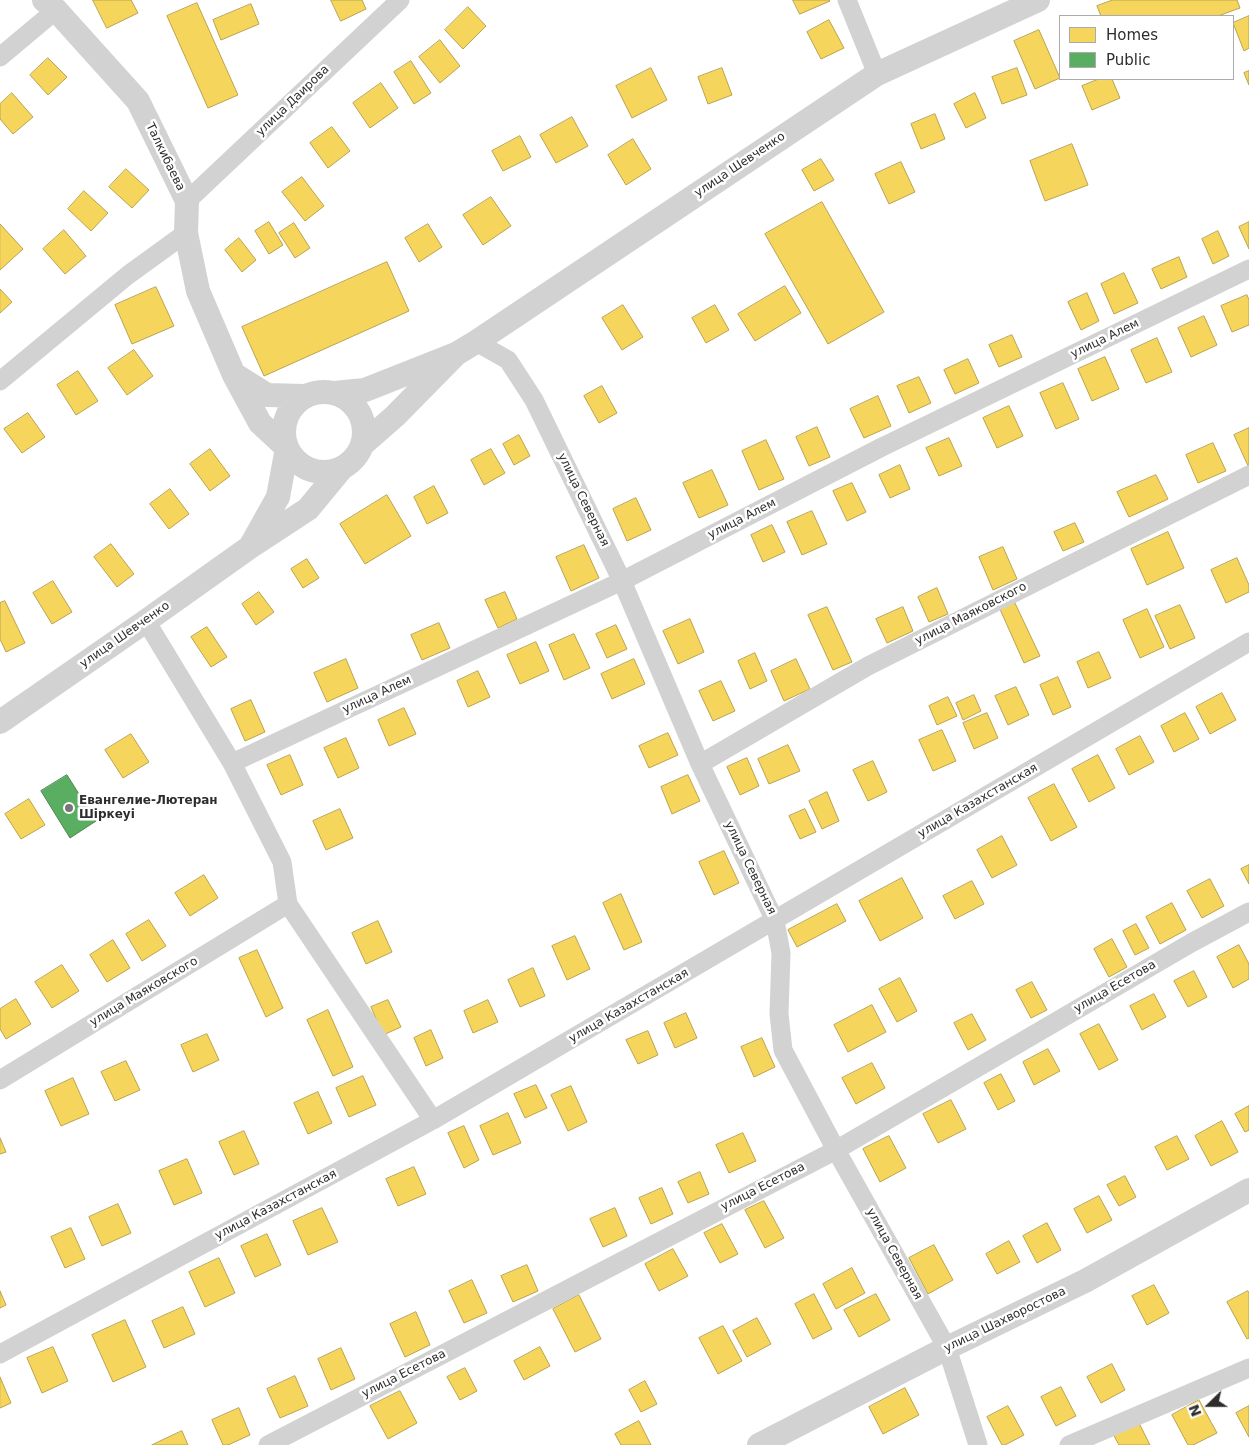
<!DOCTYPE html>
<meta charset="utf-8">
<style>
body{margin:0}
#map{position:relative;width:1249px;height:1445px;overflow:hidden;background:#fff;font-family:"DejaVu Sans",sans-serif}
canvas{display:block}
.legend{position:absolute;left:1059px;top:15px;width:175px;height:65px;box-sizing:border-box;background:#fff;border:1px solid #ababab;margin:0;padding:6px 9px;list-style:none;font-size:15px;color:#2d2d2d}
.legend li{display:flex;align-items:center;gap:10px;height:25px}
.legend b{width:25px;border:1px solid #ababab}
.north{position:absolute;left:1184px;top:1380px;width:50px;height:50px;-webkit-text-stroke:4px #fff;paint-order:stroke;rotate:248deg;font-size:14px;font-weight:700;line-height:20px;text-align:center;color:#2d2d2d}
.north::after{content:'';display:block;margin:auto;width:18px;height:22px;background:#2d2d2d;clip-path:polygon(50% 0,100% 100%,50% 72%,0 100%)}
</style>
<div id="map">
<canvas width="1249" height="1445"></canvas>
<ul class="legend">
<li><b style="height:14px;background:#f6d55c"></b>Homes</li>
<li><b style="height:14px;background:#5aae61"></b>Public</li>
</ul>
<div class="north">N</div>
</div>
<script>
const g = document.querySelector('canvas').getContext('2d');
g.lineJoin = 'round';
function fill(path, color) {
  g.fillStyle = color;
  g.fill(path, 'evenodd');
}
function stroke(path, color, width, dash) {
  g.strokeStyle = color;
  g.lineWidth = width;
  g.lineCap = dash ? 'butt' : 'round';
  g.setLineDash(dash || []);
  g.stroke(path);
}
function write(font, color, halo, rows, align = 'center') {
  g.font = font + ' "DejaVu Sans",sans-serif';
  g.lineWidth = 5;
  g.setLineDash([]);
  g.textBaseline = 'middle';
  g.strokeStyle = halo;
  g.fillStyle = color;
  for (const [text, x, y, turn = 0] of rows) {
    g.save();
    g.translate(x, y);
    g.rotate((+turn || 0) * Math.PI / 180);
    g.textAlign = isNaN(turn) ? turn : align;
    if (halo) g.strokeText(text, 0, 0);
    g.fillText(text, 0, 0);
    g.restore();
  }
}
const homes = new Path2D(`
 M93,0h38l7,13 -31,15z
 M331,0h31l4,9 -25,12z
 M793,0h36l1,1 -30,13z
 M1113,0h124l3,8 -22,8h-117l-4,-10z
 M197,3l41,92 -30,13 -41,-92z
 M251,4l8,20 -38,16 -8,-20z
 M468,7l18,19 -23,23 -18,-19z
 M1249,16v32l-5,3 -11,-28z
 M829,20l15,28 -23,11 -14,-27z
 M1039,30l21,48 -25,11 -21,-48z
 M440,40l20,26 -20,17 -21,-26z
 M48,58l19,19 -19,18 -18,-20z
 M411,61l20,32 -17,11 -20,-32z
 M651,68l16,32 -35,18 -16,-32z
 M722,68l10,27 -24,9 -10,-27z
 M1017,68l10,27 -25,9 -10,-27z
 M1249,71v14l-5,-12z
 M1099,79h13l8,19 -28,12 -10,-24z
 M381,83l17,25 -28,20 -17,-25z
 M12,93l21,24 -20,17 -13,-15v-15z
 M975,93l11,25 -20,10 -12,-24z
 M935,114l10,25 -24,10 -10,-25z
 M572,117l16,29 -32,17 -16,-28z
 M332,127l18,24 -22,17 -18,-25z
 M520,136l11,21 -28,14 -11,-20z
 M633,139l18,30 -25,16 -18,-30z
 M1072,144l16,41 -43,16 -15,-40z
 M821,159l13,21 -20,11 -12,-21z
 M901,162l14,30 -26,12 -14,-30z
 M126,169l23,21 -17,18 -23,-21z
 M302,177l22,29 -19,15 -23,-29z
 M84,191l24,22 -17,18 -23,-22z
 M491,197l20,29 -28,19 -20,-30z
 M822,202l62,110 -56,32 -63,-110z
 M269,222l14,23 -14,9 -14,-23z
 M1249,222v27l-10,-22z
 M294,223l16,25 -15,10 -16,-25z
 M0,224l23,25 -23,21z
 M428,224l14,23 -23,15 -14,-24z
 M64,230l22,26 -21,18 -22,-25z
 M1218,231l11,25 -16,8 -11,-25z
 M239,238l17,22 -14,12 -17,-22z
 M1179,257l8,20 -26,12 -9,-20z
 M387,262l22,49 -145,65 -22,-49z
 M1124,273l14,30 -24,11 -13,-30z
 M785,286l16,27 -46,28 -17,-27z
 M156,287l18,39 -42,18 -17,-39z
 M0,289l12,13 -12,11z
 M1087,293l12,28 -18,9 -13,-28z
 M1247,295l2,5v25l-17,7 -11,-26z
 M623,305l20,32 -21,13 -20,-32z
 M715,305l14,25 -23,13 -14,-25z
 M1204,316l13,29 -26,12 -13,-29z
 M1012,335l10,22 -23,10 -10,-22z
 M1157,338l15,34 -26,11 -15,-33z
 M134,350l19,26 -26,19 -19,-27z
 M1105,357l14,32 -27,12 -14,-32z
 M968,359l11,24 -24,11 -11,-24z
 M78,371l20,30 -22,14 -19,-30z
 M919,377l12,26 -22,10 -12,-27z
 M1063,383l16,36 -23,10 -16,-36z
 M602,386l15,27 -18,10 -15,-27z
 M878,396l13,30 -27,12 -14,-29z
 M1009,406l14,30 -26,12 -14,-30z
 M28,413l17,24 -23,16 -18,-24z
 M817,427l13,30 -21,9 -13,-29z
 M1249,428v40l-15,-33z
 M519,435l11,21 -16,9 -11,-21z
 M949,438l13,28 -23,10 -13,-28z
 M766,440l18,39 -25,11 -17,-39z
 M1213,443l13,28 -28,12 -12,-28z
 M210,449l20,27 -20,15 -20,-27z
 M491,449l14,24 -21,12 -13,-25z
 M900,465l10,24 -20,9 -11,-23z
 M712,470l16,35 -29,13 -16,-35z
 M1156,475l12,24 -39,18 -12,-25z
 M852,483l14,29 -19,9 -14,-30z
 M434,486l14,27 -21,11 -13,-27z
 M170,489l19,25 -20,15 -19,-25z
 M387,495l24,41 -46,28 -25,-40z
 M636,498l15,32 -24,11 -14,-32z
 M812,511l15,33 -25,11 -15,-33z
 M1075,523l9,19 -21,9 -9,-19z
 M772,525l13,27 -22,10 -12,-27z
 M1168,532l16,36 -37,17 -16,-36z
 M111,544l23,30 -17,13 -23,-30z
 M584,545l15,33 -28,13 -15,-34z
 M1003,547l14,32 -24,11 -14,-33z
 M1237,558l12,27v7l-23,11 -15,-33z
 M307,559l12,19 -16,10 -12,-19z
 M53,581l19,31 -20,12 -19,-31z
 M937,588l11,26 -19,8 -11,-25z
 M259,592l15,20 -18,13 -14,-21z
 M505,592l12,27 -19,9 -13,-28z
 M5,601l20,42 -19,9 -6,-13v-36z
 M1014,601l26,55 -16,7 -25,-56z
 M1180,605l15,33 -25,11 -15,-33z
 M827,607l25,55 -19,8 -25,-55z
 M903,607l10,24 -26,12 -11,-24z
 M1147,609l17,38 -24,11 -17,-38z
 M690,619l14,33 -26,12 -15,-33z
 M439,623l11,25 -28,12 -11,-25z
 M616,625l11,24 -20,9 -11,-24z
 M207,627l20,30 -16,10 -20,-30z
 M574,634l16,34 -26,12 -15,-35z
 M536,642l13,29 -29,13 -13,-29z
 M1099,652l12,26 -23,10 -11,-26z
 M755,653l12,28 -17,8 -12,-28z
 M346,659l12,29 -31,14 -13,-29z
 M634,659l11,25 -33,15 -11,-25z
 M796,659l14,30 -26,12 -13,-30z
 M478,671l12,26 -22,10 -11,-26z
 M1058,677l13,30 -18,8 -13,-30z
 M721,681l14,30 -22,10 -14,-30z
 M1016,687l13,28 -21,10 -13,-29z
 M1222,693l14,27 -26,14 -14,-27z
 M974,695l7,16 -18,9 -7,-17z
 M948,697l9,19 -20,9 -8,-19z
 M251,700l14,32 -20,9 -14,-32z
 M404,708l12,26 -27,12 -11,-26z
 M987,713l11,25 -24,11 -11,-26z
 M1185,713l14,26 -25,13 -13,-26z
 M942,730l14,31 -23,10 -14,-31z
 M668,733l10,22 -29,13 -10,-22z
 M131,734l18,28 -26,16 -18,-28z
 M1140,736l14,26 -25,13 -13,-26z
 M346,738l13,30 -21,10 -14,-30z
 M788,745l12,26 -31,13 -11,-25z
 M290,755l13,30 -22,10 -14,-30z
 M1098,755l17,33 -26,14 -17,-33z
 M747,758l12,28 -19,9 -13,-28z
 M873,761l14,31 -19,9 -15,-31z
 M688,775l12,26 -28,13 -11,-27z
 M1054,784l23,43 -26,14 -23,-43z
 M827,792l12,29 -17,8 -13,-28z
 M29,799l16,26 -24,14 -16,-25z
 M340,809l13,29 -27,12 -13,-29z
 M805,809l11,23 -16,7 -11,-23z
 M1002,836l15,29 -25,13 -15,-28z
 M724,851l15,32 -25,12 -15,-33z
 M1249,865v19l-8,-15z
 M204,875l14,23 -28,18 -15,-23z
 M902,878l21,40 -43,23 -21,-40z
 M1210,879l14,27 -22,12 -15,-27z
 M972,881l12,23 -29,15 -12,-23z
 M621,894l21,48 -18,8 -21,-47z
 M1172,903l14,27 -26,14 -14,-27z
 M837,904l9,17 -49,26 -9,-17z
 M149,920l17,26 -24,15 -16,-27z
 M378,921l14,31 -26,12 -14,-31z
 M1136,924l13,24 -14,7 -12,-24z
 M575,936l15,33 -23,11 -15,-34z
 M1112,939l15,28 -18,10 -15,-28z
 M113,940l17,28 -23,14 -17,-27z
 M1239,945l10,19v15l-16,9 -16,-31z
 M257,950l26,58 -17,9 -27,-59z
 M62,965l17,26 -27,17 -17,-26z
 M533,968l12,28 -25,11 -12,-27z
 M1194,971l13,26 -19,10 -14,-26z
 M900,978l17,33 -20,11 -18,-33z
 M1032,982l15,28 -16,8 -15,-28z
 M1154,994l12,23 -24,13 -12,-24z
 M16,999l15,25 -25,15 -6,-10v-20z
 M388,1000l13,27 -18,8 -12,-28z
 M488,1000l10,22 -25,11 -9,-22z
 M872,1005l14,27 -38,20 -14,-27z
 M328,1010l25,57 -20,9 -26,-56z
 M686,1013l11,25 -22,10 -11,-25z
 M972,1014l14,26 -18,10 -14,-27z
 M1099,1024l19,36 -19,10 -19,-36z
 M431,1030l12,28 -17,8 -12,-28z
 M648,1031l10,24 -20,9 -12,-24z
 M207,1034l12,26 -26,12 -12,-27z
 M762,1038l13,29 -21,10 -13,-30z
 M1048,1049l12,22 -26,14 -11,-23z
 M126,1061l14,29 -25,11 -14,-29z
 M872,1063l13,25 -29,16 -14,-26z
 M1001,1074l14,27 -17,9 -14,-27z
 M363,1076l13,29 -27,12 -13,-29z
 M73,1078l16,36 -28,12 -16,-35z
 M536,1085l11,23 -22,10 -11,-24z
 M571,1086l16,36 -19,9 -17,-36z
 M318,1092l14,31 -24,11 -14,-31z
 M951,1100l15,29 -28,14 -15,-29z
 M1249,1106v24l-4,2 -10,-18z
 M508,1113l13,30 -28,12 -13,-29z
 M1222,1121l16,31 -27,14 -16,-30z
 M464,1126l15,34 -15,8 -16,-35z
 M244,1131l15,33 -25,11 -15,-33z
 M743,1133l13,28 -27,12 -13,-28z
 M889,1136l17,32 -26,14 -17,-33z
 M1177,1136l12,23 -22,11 -12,-23z
 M0,1138l6,14 -6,2z
 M187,1159l15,34 -28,12 -15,-34z
 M414,1167l12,27 -28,12 -12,-27z
 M700,1172l9,22 -21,9 -10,-21z
 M1125,1176l11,21 -17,9 -12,-21z
 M662,1188l11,26 -22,10 -12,-26z
 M1099,1196l13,24 -25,13 -13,-24z
 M764,1201l20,37 -19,10 -20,-38z
 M118,1204l13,29 -29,13 -13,-29z
 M322,1208l16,34 -30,13 -15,-34z
 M615,1208l12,28 -24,11 -13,-28z
 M1047,1223l14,27 -24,13 -14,-27z
 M722,1224l16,30 -18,9 -16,-30z
 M71,1228l14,31 -20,9 -14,-31z
 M267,1234l14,31 -26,12 -14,-31z
 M1009,1241l11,21 -23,12 -11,-20z
 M934,1245l19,35 -25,14 -19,-36z
 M673,1249l15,27 -29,15 -14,-27z
 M219,1258l16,35 -30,14 -16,-35z
 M527,1265l11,26 -25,11 -12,-26z
 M852,1268l13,25 -29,16 -13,-25z
 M472,1280l15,33 -23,10 -15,-32z
 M1154,1285l15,28 -22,12 -15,-29z
 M0,1291l6,14 -6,3z
 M1248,1291l1,2v45l-2,1 -20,-37z
 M814,1294l18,35 -19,10 -18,-35z
 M876,1294l14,26 -31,17 -15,-27z
 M579,1295l22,44 -26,13 -22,-43z
 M183,1307l12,27 -31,14 -12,-27z
 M416,1312l14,33 -25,12 -15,-33z
 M757,1318l14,26 -24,13 -14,-26z
 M125,1320l21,47 -33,15 -21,-47z
 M723,1326l19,35 -24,13 -19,-36z
 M53,1347l15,34 -26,12 -15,-35z
 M540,1347l10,19 -26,14 -10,-19z
 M341,1348l14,31 -24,11 -13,-31z
 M1112,1364l13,26 -24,13 -14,-26z
 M465,1368l12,23 -17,9 -13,-23z
 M295,1376l13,30 -28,12 -13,-29z
 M0,1377l11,26 -11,5z
 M645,1381l12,23 -16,8 -12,-22z
 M1061,1387l15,29 -20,10 -15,-29z
 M905,1388l14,27 -36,19 -14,-27z
 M400,1391l17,32 -29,16 -18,-33z
 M1199,1400l18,33 -24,12h-5l-16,-30z
 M1008,1406l16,29 -19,10h-3l-15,-28z
 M1249,1406v31l-13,-24z
 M239,1408l11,27 -22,10h-5l-11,-25z
 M639,1421l12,24h-30l-6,-11z
 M1138,1421l12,24h-31l-6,-11z
 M182,1431l6,14h-36z`);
const public = new Path2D(`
 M67,775l29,46 -26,17 -29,-47z`);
const minor = new Path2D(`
 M847,0l30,74
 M0,57l56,-47
 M187,201l213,-201
 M476,342l32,18 26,40 88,181 78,183 75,157 6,32 -2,61 4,36 53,100 111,198 31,97
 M0,381l128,-106 58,-42
 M146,621l86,142 50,99 6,42 145,216
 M232,763l390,-182 260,-134 367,-178
 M700,764l168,-98 381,-191
 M0,1080l288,-176
 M0,1354l433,-234 816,-478
 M268,1445l568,-295 355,-207 58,-31
 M1069,1445l180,-77`);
const tertiary = new Path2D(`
 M44,0l12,10 82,91 49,100 -1,32 12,58 36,84 26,48 27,25 -9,49 -28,50 58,-38 33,-40
 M456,354l20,-12 401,-268 161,-74
 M235,375l32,20 37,1
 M284 432a40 40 0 1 1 80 0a40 40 0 1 1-80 0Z
 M334,393l31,-3 91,-36 -61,62 -32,28
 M0,722l146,-101 104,-74
 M759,1445l188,-97 138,-67 164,-91`);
const markers = [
 [69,808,5,"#767676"]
];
const streetNames = [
 ["улица Даирова",293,101,-44],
 ["Талкибаева",165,157,64],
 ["улица Шевченко",740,165,-34],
 ["улица Алем",1105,339,-26],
 ["улица Северная",583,500,64],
 ["улица Алем",742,519,-27],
 ["улица Маяковского",971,614,-27],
 ["улица Шевченко",125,635,-35],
 ["улица Алем",377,695,-25],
 ["улица Казахстанская",978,801,-30],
 ["улица Северная",750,868,64],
 ["улица Есетова",1115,987,-30],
 ["улица Маяковского",144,992,-31],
 ["улица Казахстанская",629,1006,-30],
 ["улица Есетова",763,1187,-27],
 ["улица Казахстанская",276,1205,-28],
 ["улица Северная",894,1254,61],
 ["улица Шахворостова",1005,1320,-26],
 ["улица Есетова",404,1374,-27]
];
const poiNames = [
 ["Евангелие-Лютеран",79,801],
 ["Шіркеуі",79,815]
];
fill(homes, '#f6d55c');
stroke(homes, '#baa34e', 1);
fill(public, '#5aae61');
stroke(public, '#4c8751', 1);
stroke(minor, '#d2d2d2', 19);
stroke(tertiary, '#d2d2d2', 24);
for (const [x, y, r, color] of markers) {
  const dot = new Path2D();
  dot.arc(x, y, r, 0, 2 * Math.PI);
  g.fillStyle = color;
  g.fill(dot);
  stroke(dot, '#fff', 2);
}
write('12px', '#2d2d2d', '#fff', streetNames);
write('bold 12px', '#2d2d2d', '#fff', poiNames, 'left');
</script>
